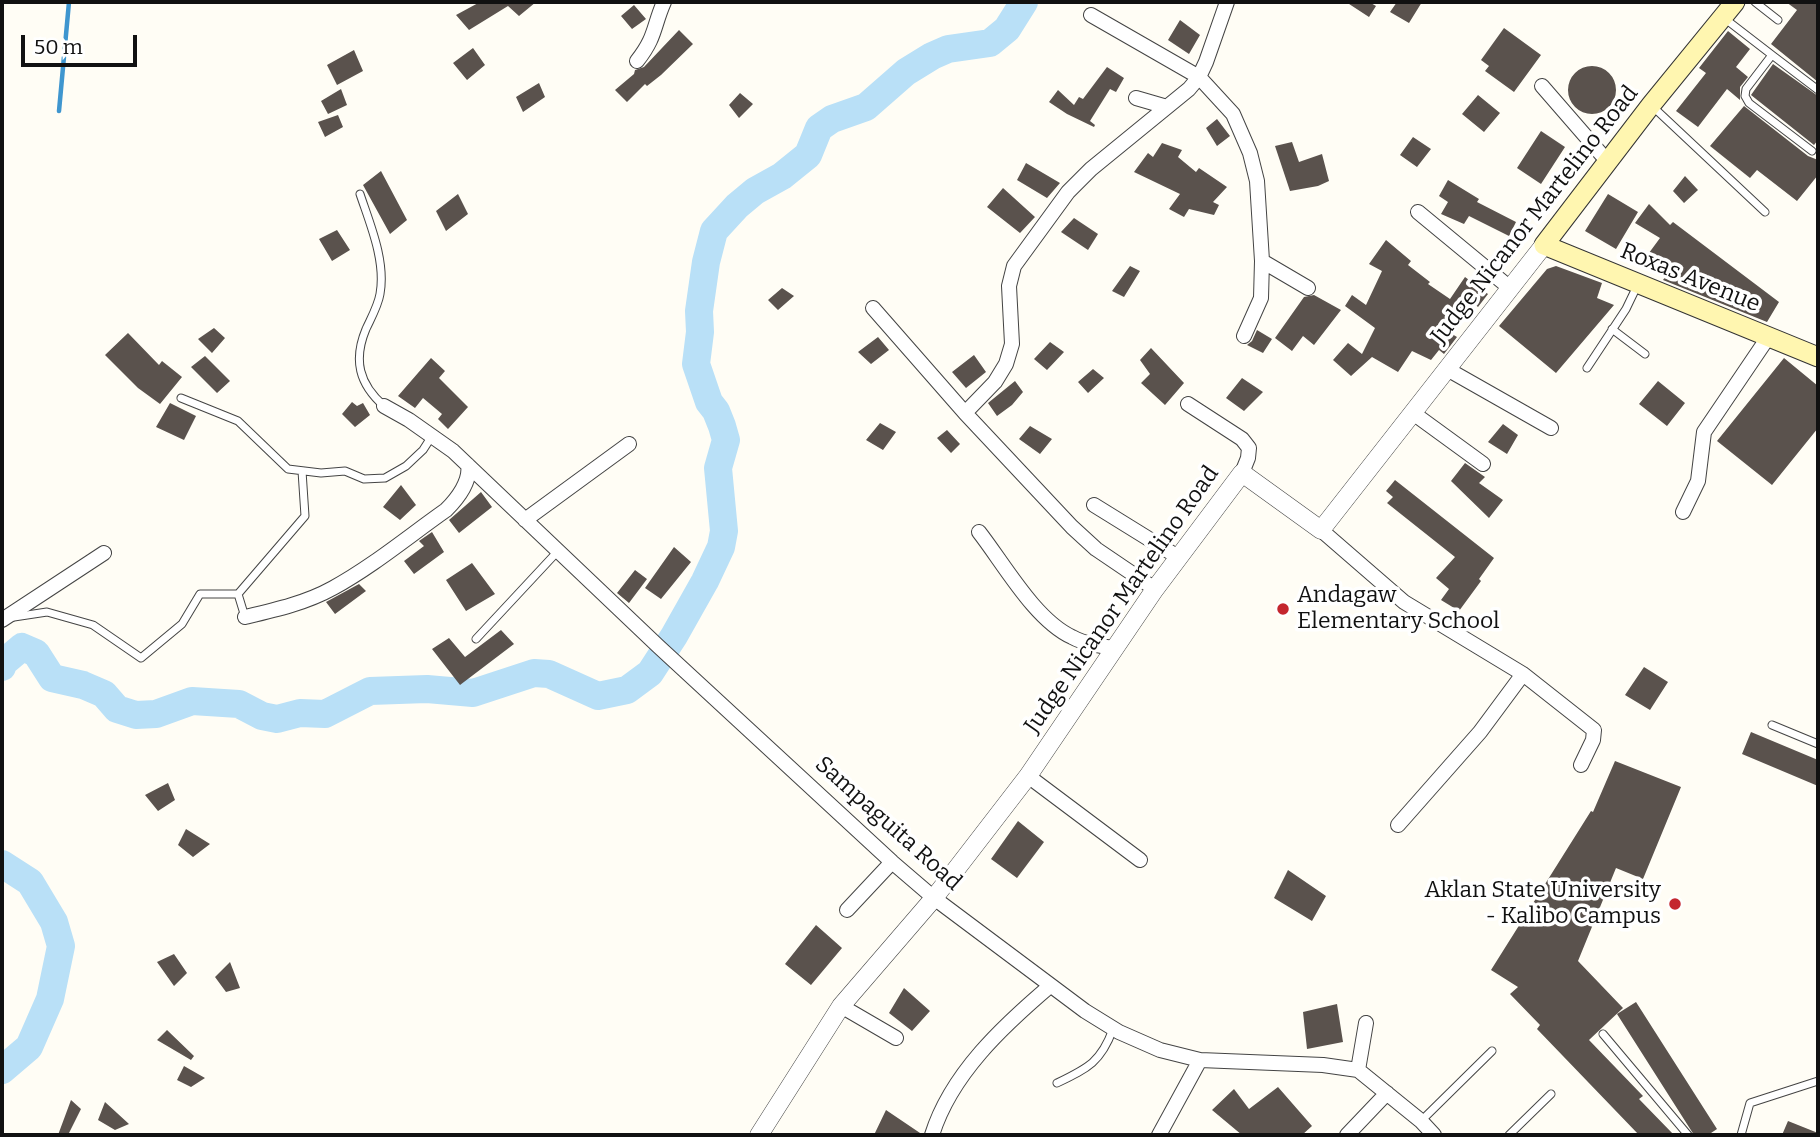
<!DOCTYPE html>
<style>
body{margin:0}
#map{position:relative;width:1820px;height:1137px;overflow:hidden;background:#fffdf5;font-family:Bitter,serif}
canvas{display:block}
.frame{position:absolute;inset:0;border:4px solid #111;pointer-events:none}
.scale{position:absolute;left:21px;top:35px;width:116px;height:32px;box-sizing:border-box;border:4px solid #111;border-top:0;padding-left:9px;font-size:21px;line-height:24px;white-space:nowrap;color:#111;-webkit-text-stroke:5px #fff;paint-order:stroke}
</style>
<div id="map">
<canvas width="1820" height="1137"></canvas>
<div class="frame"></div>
<div class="scale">50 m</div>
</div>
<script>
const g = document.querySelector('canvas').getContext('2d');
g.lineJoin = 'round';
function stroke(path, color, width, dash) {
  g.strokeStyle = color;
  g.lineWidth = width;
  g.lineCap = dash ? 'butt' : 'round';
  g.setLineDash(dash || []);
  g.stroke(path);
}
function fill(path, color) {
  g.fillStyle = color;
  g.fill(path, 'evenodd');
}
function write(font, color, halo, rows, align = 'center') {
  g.font = font + ' Bitter,serif';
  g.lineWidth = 7;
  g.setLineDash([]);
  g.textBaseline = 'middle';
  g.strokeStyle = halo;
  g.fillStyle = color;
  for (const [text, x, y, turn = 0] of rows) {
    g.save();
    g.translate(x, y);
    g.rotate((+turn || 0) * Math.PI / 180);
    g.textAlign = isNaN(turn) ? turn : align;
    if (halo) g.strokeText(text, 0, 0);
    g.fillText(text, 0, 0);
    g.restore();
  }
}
const stream = new Path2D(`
 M59,111l10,-109`);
const river = new Path2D(`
 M2,667l1,-4 19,-16 14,6 16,25 31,7 21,9 13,15 19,6 20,-1 36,-13 47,3 23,12 15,3 23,-6 25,1 45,-23 57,-2 46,4 61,-20 15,1 49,22 29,-6 23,-17 24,-37 31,-55 16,-34 3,-16 -6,-63 8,-28 -4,-14 -6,-15 -7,-9 -13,-38 4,-32 -1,-21 7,-49 8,-31 23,-25 18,-15 27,-15 26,-21 11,-27 13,-9 34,-12 40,-35 26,-16 16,-7 42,-6 17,-14 17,-27
 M2,864l28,18 24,40 7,24 -11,53 -21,48 -27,23`);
const building = new Path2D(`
 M480,2h56l-17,14 -11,-10 -39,24 -13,-15z
 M1346,2h23l7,4 -7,11z
 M1397,2h25l-13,21 -19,-11z
 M1786,2h32v80l-47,-38 26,-34z
 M634,5l12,14 -14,10 -11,-13z
 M1180,20l20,15 -11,19 -21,-14z
 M1504,28l37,27 -27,37 -29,-21 4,-5 -8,-6z
 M679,30l14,14 -32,31 -14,11 -2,-2 -18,18 -12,-12 19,-16 1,-4 9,-3z
 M1728,31l22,18 -14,18 12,10 -8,10v13l-13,-11 -29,38 -22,-16 30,-38 -7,-5z
 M473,48l12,17 -18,15 -14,-17z
 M354,50l9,21 -26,14 -10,-20z
 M1773,64l45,32v44l-4,5 -63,-50z
 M1568 90a24 24 0 1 1 48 0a24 24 0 1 1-48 0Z
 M1107,67l17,11 -8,14 -6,-3 -20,32 5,4 -1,2 -27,-13 -18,-12 9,-12 16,15 5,-8 4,2z
 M539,83l6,14 -22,15 -7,-15z
 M341,89l6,16 -19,9 -7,-13z
 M740,93l13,11 -14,14 -10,-13z
 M1478,95l22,18 -16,19 -22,-18z
 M1744,106l64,50 10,4v15l-21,26 -40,-31 -7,8 -40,-32z
 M338,115l5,12 -18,10 -7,-15z
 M1217,119l13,17 -13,10 -11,-18z
 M1541,131l24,16 -24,37 -24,-16z
 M1413,137l18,12 -14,18 -17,-12z
 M1292,142l7,20 23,-8 7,27 -11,5 -28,5 -15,-45z
 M1162,143l20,7 -4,7 18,15 3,-4 28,19 -14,15 6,3 -5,10 -25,-6 -5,8 -15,-8 11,-15 -46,-22 14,-19 5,4z
 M1026,163l34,20 -13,15 -30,-18z
 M381,171l26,49 -17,14 -27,-49z
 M1685,176l13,14 -14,13 -11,-12z
 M1448,180l31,19 -2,3 39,20 -7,14 -40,-20 -5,8 -23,-10 7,-12 -9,-6z
 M1003,188l32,29 -15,16 -33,-26z
 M458,194l10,20 -22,17 -10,-20z
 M1608,194l30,18 -22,37 -31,-18z
 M1649,204l21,21 3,-3 106,80 -12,20 -104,-42 5,-7 -22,-16 14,-19 -25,-15z
 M1074,218l24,16 -10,16 -27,-18z
 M337,230l13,20 -18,11 -13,-22z
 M1386,240l25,21 -3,4 22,17 -2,2 22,15 15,-22 23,17 -10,13 -8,-7 -23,31 10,6 -13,17 -5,-4 -8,10 -19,-9 -14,21 -26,-15 -21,19 -18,-16 15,-17 14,11 13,-26 -30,-22 7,-11 14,10 16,-34 -13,-7z
 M1130,266l10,5 -16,26 -12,-6z
 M1556,266l46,17 -5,15 17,7 -58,68 -57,-47 48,-57z
 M782,288l12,8 -16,14 -10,-10z
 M1314,295l27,15 -27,35 -11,-9 -11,15 -17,-13 29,-41z
 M214,328l11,10 -13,15 -14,-14z
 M1257,330l15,9 -9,14 -16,-8 5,-4z
 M128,333l31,32 3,-4 20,16 -22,27 -22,-16 -33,-33z
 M878,337l11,13 -18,14 -13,-12z
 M1050,342l14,10 -17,18 -13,-11z
 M1151,348l33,35 -19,22 -24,-22 9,-9 -10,-14z
 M974,355l12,17 -20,16 -14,-16z
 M205,356l25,25 -13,12 -26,-26z
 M431,358l14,13 -6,7 29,29 -20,22 -10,-10 4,-5 -19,-16 -8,10 -17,-12z
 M1784,358l34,28v42l-46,57 -55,-44z
 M1093,369l11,9 -16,15 -10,-11z
 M1242,378l21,14 -19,19 -18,-13z
 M1015,381l8,11 -11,13 -15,11 -9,-13z
 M1658,381l27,22 -18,23 -28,-22z
 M352,402l5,4 6,-3 7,12 -15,12 -13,-13z
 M170,403l26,13 -12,24 -28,-13z
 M880,423l16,9 -13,18 -17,-10z
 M1503,424l15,11 -11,19 -19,-12z
 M1030,426l22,13 -12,15 -21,-15z
 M947,430l13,14 -9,9 -14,-15z
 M1465,463l20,14 -6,6 24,17 -14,18 -38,-37z
 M1395,480l99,78 -15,21 2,2 -22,30 -18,-11 8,-11 -13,-11 19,-21 -68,-54 6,-6 -7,-6z
 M401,485l15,20 -16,15 -17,-13z
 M481,492l11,15 -33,26 -10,-13z
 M432,532l12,20 -30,22 -10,-13 20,-15 -5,-5z
 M674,547l17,15 -30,37 -16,-11z
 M472,563l23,31 -29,17 -20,-31z
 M635,570l12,9 -18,24 -12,-10z
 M359,584l7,7 -31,23 -9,-12z
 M501,630l13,14 -54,41 -28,-36 17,-11 16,19z
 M1644,667l24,15 -18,28 -25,-15z
 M1751,732l67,28v26l-76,-32z
 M1615,761l66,26 -38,92 -27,-11 -38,93 45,47 -34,32 54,56 -4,3 35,36h-35l-102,-106 3,-4 -30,-31 8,-7 -27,-17 100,-159 2,1z
 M168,783l7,17 -17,11 -13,-16z
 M1018,821l26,21 -27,36 -26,-19z
 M186,829l24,15 -17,13 -15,-12z
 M1288,870l38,26 -14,25 -38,-23z
 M816,925l26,23 -31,37 -26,-21z
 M174,954l13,19 -13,13 -17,-24z
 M230,962l10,26 -14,4 -11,-15z
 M904,988l26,23 -18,20 -23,-18z
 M1636,1002l81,127 -9,6h-14l-77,-121z
 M1337,1004l6,38 -36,7 -4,-37z
 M167,1030l27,26 -3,4 -34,-20z
 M184,1066l21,12 -14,9 -14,-7z
 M1278,1087l34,39 -10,9h-60l-30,-25 22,-21 15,20z
 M71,1100l10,9 -13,26h-10z
 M105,1102l24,22 -14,6 -17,-10z
 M886,1110l37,25h-49z
 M1788,1121l30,12v2h-36z`);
const service = new Path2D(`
 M1755,2l23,18
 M1724,18l48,37 -26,34 -1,7 4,7 63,48
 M1772,55l46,35
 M1651,105l114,107
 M360,194c10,30 26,67 20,100 -2,12 -9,24 -14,35 -13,31 -7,55 18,77
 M1612,329l33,25
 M1587,368l39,-59 12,-25
 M181,398l57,23 50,48 33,4 24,-2 19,8 21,-1 21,-12 17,-16 9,-14
 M14,617l33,-5 46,13 48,33 41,-34 18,-30h38
 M245,617l-7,-23 67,-78 -3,-45
 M476,639l82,-88
 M1772,725l46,19
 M1603,1034l85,101
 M1057,1083c31,-15 44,-21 56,-54
 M1421,1121l71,-70
 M1509,1135l42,-41
 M1741,1135l9,-32 68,-22`);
const minor = new Path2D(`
 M1091,15l108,62 34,37 17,39 7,28 5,80 -1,37 -17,38
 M637,61c19,-24 16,-34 27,-59
 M1542,86l66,76
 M1136,98l31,9
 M1418,212l92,76
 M1262,261l46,27
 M873,308l92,105 107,114 24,22 59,40
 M1447,369l104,59
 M1188,404l54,35 7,9 -1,10 -6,15
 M384,406l25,14 44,31 205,195 234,216 42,36 151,113 34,21 41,18 40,10 123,5 35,5 63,51 13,14
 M965,413l30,-31 11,-18 6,-20 -3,-58 5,-20 54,-74 23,-23 98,-80 10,-12 7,-15 21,-60
 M1413,413l70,51
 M1094,505l84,52
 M1683,512l15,-31 6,-49 65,-96
 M525,520l104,-76
 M1321,530l83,72 119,72 71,56 -1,10 -12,25
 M979,532c25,32 56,88 93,105 13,7 28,9 42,11
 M245,617c30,-7 61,-14 88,-29 40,-22 76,-52 113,-78 11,-11 25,-29 22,-45
 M2,620l102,-67
 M1028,776l112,84
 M1398,825l82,-93 43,-58
 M847,910l45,-48
 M841,1006l55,32
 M1358,1070l8,-47
 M932,1135c19,-61 71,-109 118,-149
 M1159,1135l41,-75
 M1347,1135l40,-42`);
const tertiary = new Path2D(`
 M759,1135l82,-129 93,-108 94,-122 127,-187 87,-116 79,57 223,-285`);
const secondary = new Path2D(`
 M1735,2l-84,103 -107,140 274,112`);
const markers = [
 [1283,609,7,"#c4262e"],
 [1675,904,7,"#c4262e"]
];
const streetNames = [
 ["Judge Nicanor Martelino Road",1535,215,-52],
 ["Roxas Avenue",1690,278,22],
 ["Judge Nicanor Martelino Road",1122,600,-55],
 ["Sampaguita Road",888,824,42]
];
const poiNames = [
 ["Andagaw",1297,596],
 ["Elementary School",1297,622],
 ["Aklan State University",1661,891,"right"],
 ["- Kalibo Campus",1661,917,"right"]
];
stroke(stream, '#3f96cf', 4.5);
stroke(river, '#b9e0f7', 28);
fill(building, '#5a524d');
stroke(service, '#444', 9);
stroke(minor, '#444', 16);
stroke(tertiary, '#444', 19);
stroke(secondary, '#333', 21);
stroke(service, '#fff', 7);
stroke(minor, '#fff', 14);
stroke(tertiary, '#fff', 18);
stroke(secondary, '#fff6b0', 19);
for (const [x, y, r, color] of markers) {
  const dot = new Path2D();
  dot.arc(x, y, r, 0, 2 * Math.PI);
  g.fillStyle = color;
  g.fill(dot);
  stroke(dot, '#fff', 2.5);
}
write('23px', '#111', '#fff', streetNames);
write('23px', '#111', '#fff', poiNames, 'left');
</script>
